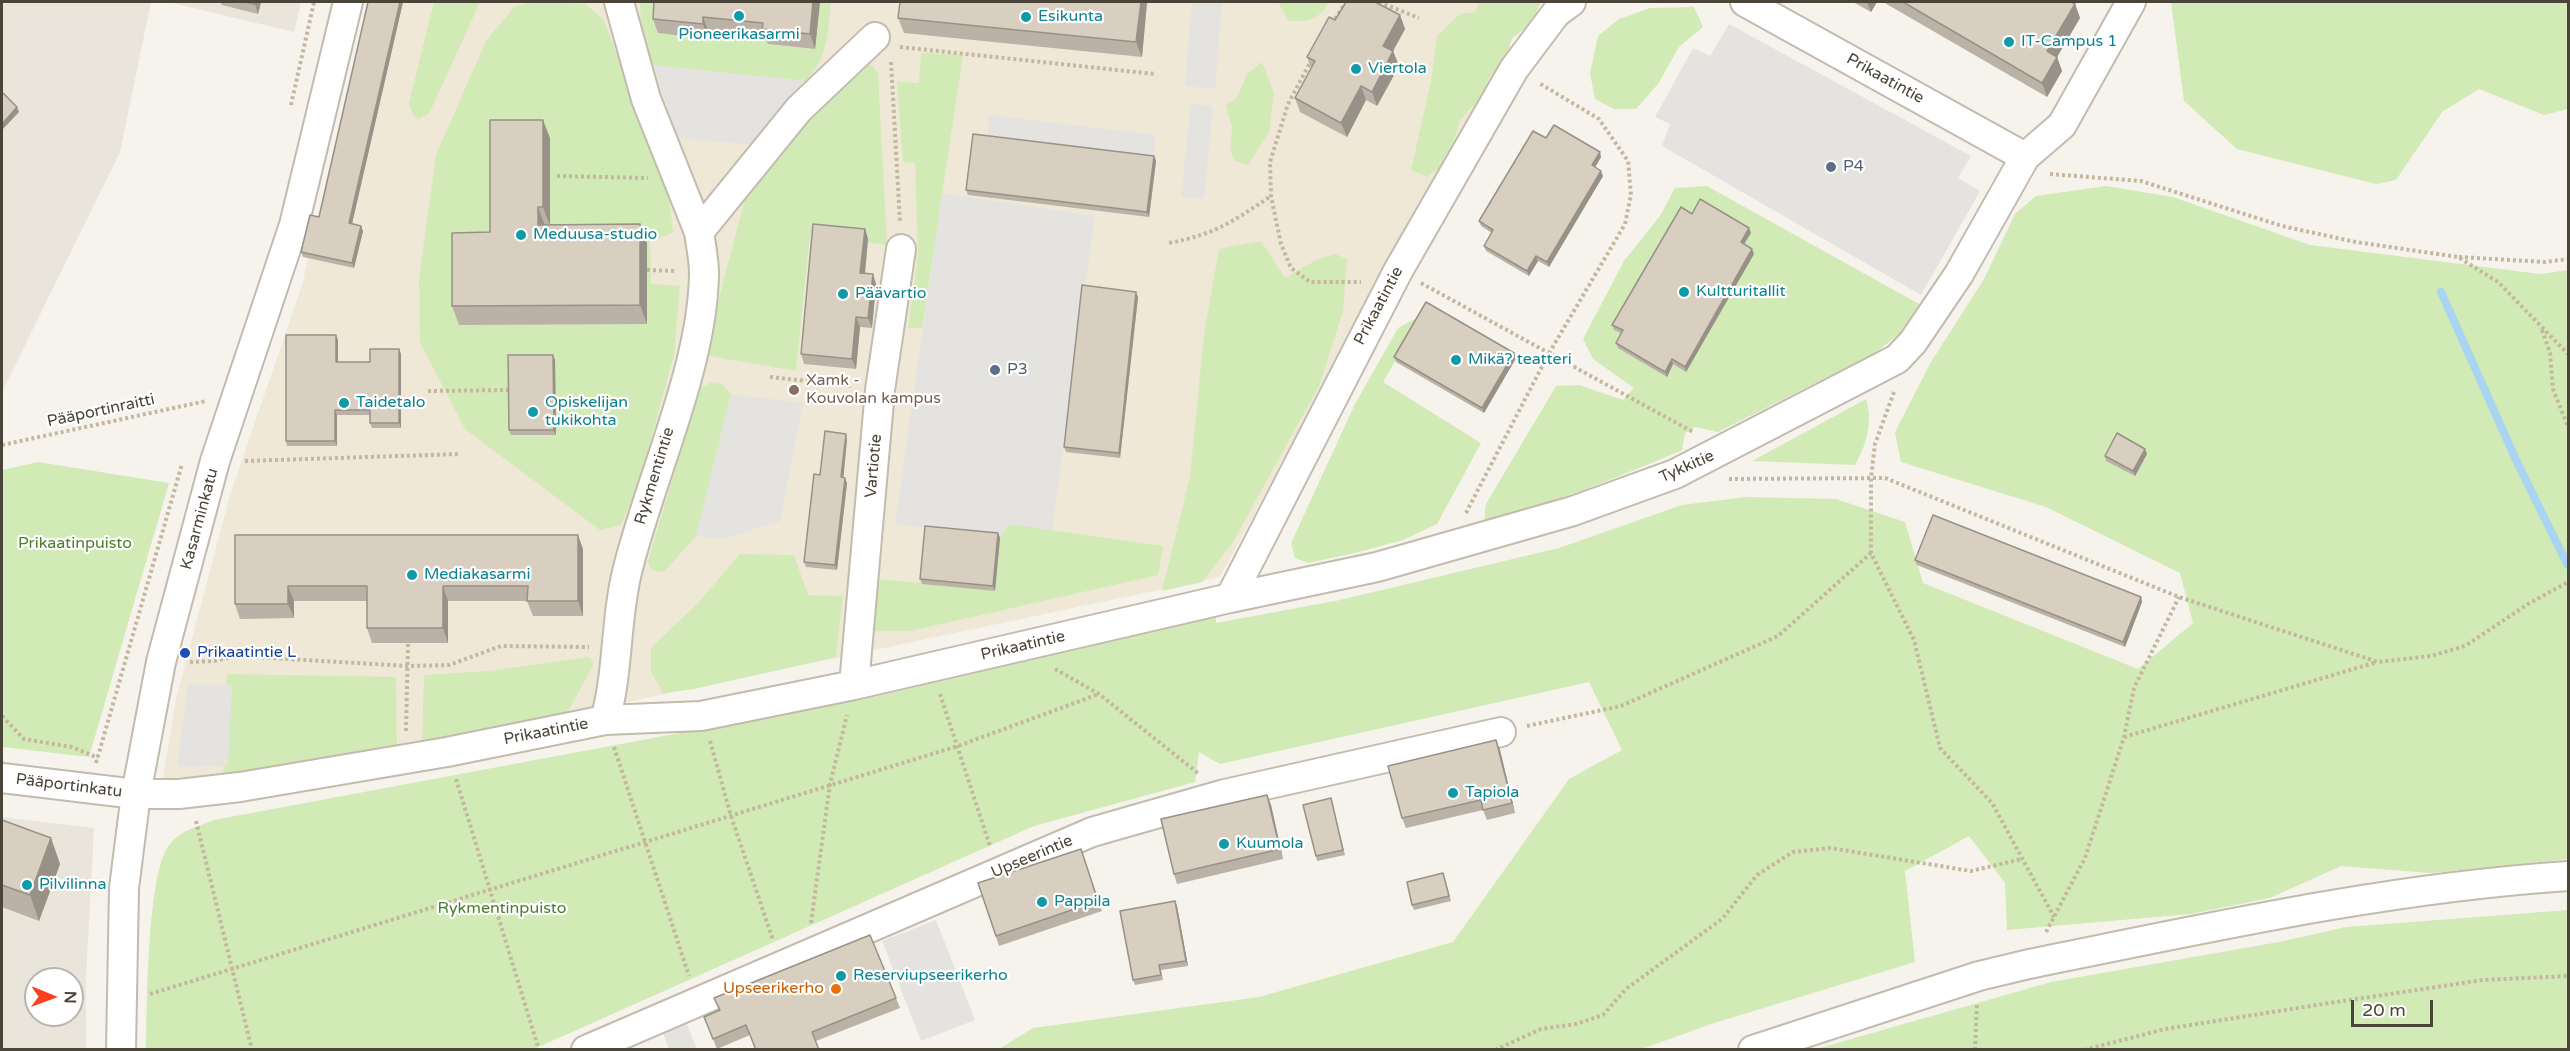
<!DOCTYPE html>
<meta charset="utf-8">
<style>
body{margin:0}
#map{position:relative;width:2570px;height:1051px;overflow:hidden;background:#f6f3ec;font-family:"Varela Round",sans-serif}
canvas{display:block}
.frame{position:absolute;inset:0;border:3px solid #4b4439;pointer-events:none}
.north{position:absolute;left:24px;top:967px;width:60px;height:60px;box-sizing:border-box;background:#fff;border:2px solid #b7b4b0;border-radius:50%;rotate:91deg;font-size:16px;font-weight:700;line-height:24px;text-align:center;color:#4b4439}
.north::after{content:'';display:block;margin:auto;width:21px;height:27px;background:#fc3f1d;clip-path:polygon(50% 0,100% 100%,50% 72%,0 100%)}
.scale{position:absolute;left:2351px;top:1000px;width:82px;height:27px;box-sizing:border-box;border:3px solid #4b4439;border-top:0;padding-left:8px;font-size:18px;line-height:21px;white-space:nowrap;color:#4b4439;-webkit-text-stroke:4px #fff;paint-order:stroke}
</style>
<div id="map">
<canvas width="2570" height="1051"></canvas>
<div class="frame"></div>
<div class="north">N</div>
<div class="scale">20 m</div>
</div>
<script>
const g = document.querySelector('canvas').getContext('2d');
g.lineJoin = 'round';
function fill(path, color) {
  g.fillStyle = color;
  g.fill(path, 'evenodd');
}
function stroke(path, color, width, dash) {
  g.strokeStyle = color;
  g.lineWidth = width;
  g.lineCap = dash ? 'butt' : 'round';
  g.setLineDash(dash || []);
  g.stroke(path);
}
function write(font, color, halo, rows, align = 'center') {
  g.font = font + ' "Varela Round",sans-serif';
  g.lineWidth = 4.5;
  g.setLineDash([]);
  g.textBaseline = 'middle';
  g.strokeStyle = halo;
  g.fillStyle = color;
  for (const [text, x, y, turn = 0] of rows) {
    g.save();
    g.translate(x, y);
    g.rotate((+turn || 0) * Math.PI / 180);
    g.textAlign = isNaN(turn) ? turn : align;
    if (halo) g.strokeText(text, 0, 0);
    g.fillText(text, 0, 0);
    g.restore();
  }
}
const residential = new Path2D(`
 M2,2h149l-31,150 -118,240z
 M168,2h133l-7,30z
 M2,817l92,11 -8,150v71l-84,1zM36,979h36v36h-36z`);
const education = new Path2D(`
 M368,2h1165l-313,575 -990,209 -67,-8 13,-79 54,-204 72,-210z`);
const green = new Path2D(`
 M434,2h46l-51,112 -11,5 -5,-4 -4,-12z
 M535,2l50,2 19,16 65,175 4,38 -23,8 1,43 29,2 -6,69 -35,127 -18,43 -21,5 -135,-101 -45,-87 -1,-64 17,-123 50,-114 29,-35z
 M640,2h21l-3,31 49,6 1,-8 60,7v6l46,5 6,-47h11c-3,29 -3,58 -26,79l-155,-16 -9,-36z
 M1278,2h51c-9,17 -20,20 -40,19z
 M1480,2h61l-10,22 -20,15 -3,21 -18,16 -9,22 -21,22 -6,20 -16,29 -11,8 -16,-7 20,-89 6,-45 23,-22 15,-2z
 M2171,2h397v107l-24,6 -65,-26 -37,23 -46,68 -20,4 -139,-35 -53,-48z
 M1694,7l9,20 -24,20 -21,37 -22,25h-22l-19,-10 -5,-26 8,-37 21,-17 31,-11z
 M921,53l42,2 -41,273h-14l10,-73 -3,-92 -12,-1 -6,-80 22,1z
 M1262,62l12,31 -5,39 -21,33 -13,-4 -5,-12 2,-22 -6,-22 11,-7 10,-24z
 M862,64l10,1 6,8 9,172 -77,-11 -14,137 -92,-16 45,-171 104,-117z
 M1707,186l212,118 -16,27 -28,22 -157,79 -23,-5 -10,6 -3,17c-65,28 -130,54 -198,71l2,-17 70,-118 23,-1 44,15 11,-12 -41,-29 -10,-20 41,-78 36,-45 15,-28z
 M2106,186l67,11 137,48 230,29 28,-4v589l-137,14 -90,-7 -71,32 -79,16 -184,16 -2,-47 -36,-47 -64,35 10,91 -204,62 -69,25h-643l34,-21 226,-31 194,-55 116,-163 53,-29 -33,-68 -369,82 -21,-12 -4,30 -161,44 -500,223 -388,1c1,-44 1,-168 21,-202 11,-17 29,-21 47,-28l664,-124 338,-80v7l124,-23 219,-52 123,-43 64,-8 90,2 69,23 18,61 215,86 55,-46 -13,-50 -134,-66 -145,-45 -6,-30 36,-70 53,-83 31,-65 21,-18z
 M1261,241l24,37 31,-18 19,-6 12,5 -4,52 -24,75 -86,156 -31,40 -40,9 28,-114 14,-143 15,-85z
 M1422,315l-39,67 98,61 -44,81 -34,16 -48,13 -47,10 -13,-5 -4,-15 64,-139 43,-76z
 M712,382l9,1 10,11 -35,142 -32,36 -13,-2 -3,-8 49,-167 3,-7z
 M1866,399c7,23 1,45 -11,66l-103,-4z
 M38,462l131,21 -80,274 -87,-10v-277z
 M1008,524l155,22 -5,29 -248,56h-38l4,-52 119,11 5,-52z
 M740,554l54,1 14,40 35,1 -7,61 -142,32 -31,4 -12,-21v-24l47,-45z
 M589,657l5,7 -27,49 -145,29 2,-67 65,-4z
 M227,674l169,3 1,72 -174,26z
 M2568,910v139h-752l235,-67 228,-40 67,-15z`);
const parking = new Path2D(`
 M1192,2h30l-7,87 -30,-3z
 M1729,24l242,132 -13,22 22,13 -59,104 -259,-149 8,-22 -15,-7 38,-69 17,8z
 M650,65l155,16 -48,64 -82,-7 -10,-38z
 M1191,104l22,2 -9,93 -23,-2z
 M989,115l167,20 -3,23 -166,-20z
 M942,193l153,23 -43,314 -44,-6 -8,14 -105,-14z
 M731,394l72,9 -23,118 -57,18 -27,-3z
 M188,684l44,1 -4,81 -51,1z
 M936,920l39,100 -54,21 -39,-100z
 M686,1023l11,26h-28l-6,-16z`);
const stream = new Path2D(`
 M2441,292l75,168 51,104`);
const path = new Path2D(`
 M1379,2l40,16
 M1332,24l14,-22
 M900,47l255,27
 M1312,59l-24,45 -18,58 1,34 10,48 10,24 19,14h51
 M891,62l9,160
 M291,105l23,-103
 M2050,174l91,7 141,45 74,16 102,15 40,25 70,72
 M557,176l91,2
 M1169,243c47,-9 63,-21 102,-47
 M2459,257l86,5 23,-3
 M647,270l29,1
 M1421,283l272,149
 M2542,330l8,23 3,36 15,38
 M770,377l83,9
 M428,391l83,-1
 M1894,392l-19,52 -4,34v75l43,87 26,108 52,55 62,114
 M2,445l204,-44
 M245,461l215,-7
 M1729,479l156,-1 294,119 199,65 53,-6 34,-10 63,-42 40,-22
 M1466,513l82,-158 77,-131 6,-29 -3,-34 -29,-42 -60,-36
 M190,662l24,-1 22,-5 172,10 41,-1 52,-19 88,1
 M1055,669l44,25 100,80
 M940,694l50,152
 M2,716l22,23 48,8 26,11
 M1527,726l94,-20 157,-70 93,-83
 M406,731l2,-88
 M2124,737l253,-75
 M710,741l21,75 42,124
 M614,747l75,229
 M96,763l86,-299
 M456,779l83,271
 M196,821l56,229
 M811,923l19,-139 17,-69
 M2046,932l39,-74 39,-121 10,-49 45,-91
 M150,994l808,-248 141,-52
 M1495,1050l46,-21 35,-5 27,-9 23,-26 96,-70 35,-44 36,-23 37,-4 141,23 51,-12
 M1975,1050l2,-46
 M2084,1050l81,-21 158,-25 160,-24 85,-4`);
const street = new Path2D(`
 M619,2l27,97 53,133 100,-123 76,-72
 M1745,2l280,155
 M1230,598l147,-31 196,-56 102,-37 222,-115 16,-17 46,-68 66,-117 37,-32 69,-123
 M854,685l26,-295 21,-141
 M605,720c14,-49 10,-102 23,-152 23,-92 75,-201 76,-295 0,-13 -3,-27 -5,-41
 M2,778l134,16h43l61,-7 207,-35 158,-32 96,-4 153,-31 376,-87 168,-327 116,-202 42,-56 15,-11
 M121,1050l3,-162 12,-94 25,-132 54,-201 79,-236 54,-223
 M586,1050l506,-218 133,-38 276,-62
 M1753,1050l226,-74 50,-12c179,-36 357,-76 539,-88`);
const wall = new Path2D(`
 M220,2h41l-3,12 -36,-9z
 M403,2l-51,222 11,7 -9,37 -51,-11 -2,-5 18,-35z
 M654,2h166l-5,47 -47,-5 -3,-7 -57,-6v8l-50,-6 -5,-14z
 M900,2h247l-5,55 -238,-24 -6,-15z
 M1853,2h24l-6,10z
 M1883,2h188l4,2 5,14 -23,39 5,14 -15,26z
 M1400,15l5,14 -12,22 6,15 -22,40 -11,-6 -19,37 -47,-25 -5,-14 16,-30 -4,-11 28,-37z
 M550,138v87l90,-1 7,19v81l-188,1 -7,-19 38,-74z
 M1546,138l55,19 -6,11 8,8 -54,91 -11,-6 -9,15 -43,-25 -2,-5 8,-13 -11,-7 -2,-5z
 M1154,156l2,5 -7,56 -181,-22 -2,-5z
 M1692,214l59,19 -7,11 8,5 2,5 -68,118 -13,-8 -6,13 -49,-29 -2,-5 5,-10 -7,-3 -2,-5z
 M865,229l3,10 -3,35 11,10 -4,44 -12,-1 -4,42 -52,-5 -3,-10z
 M1138,297l-18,161 -54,-6 -2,-5z
 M338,340v22h32l29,-13 2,5v74h-29l-2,-5v-8h-33v31h-50l-1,-5z
 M1514,353l2,5 -32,55 -88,-51 -2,-5z
 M553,355l2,5 1,75h-45l-2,-5z
 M847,439l-4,39 4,5 -10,87 -31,-3 -2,-5 16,-87z
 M2147,454l-12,22 -29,-15 -1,-5z
 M998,533l2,5 -5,53 -73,-7 -2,-5z
 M235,535l348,14v67h-50l-6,-15h-79v42h-76l-5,-15v-27h-73v17l-54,1 -5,-15z
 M1915,560l226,37 1,5 -17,45 -208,-82z
 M1496,740l4,10 15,63 -28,7 -4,-10 -77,18 -4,-10z
 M1267,795l4,10 12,54 -106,25 -3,-10z
 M1331,798l14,57 -28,6 -1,-5z
 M2,820l49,18 9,26 -21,57 -37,-14z
 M1081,849l21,62 -103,35 -21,-63z
 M1445,878l6,23 -37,9 -2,-5z
 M1177,906l11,60 -27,4 2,10 -28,5 -2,-5z
 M714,998h182l4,10 -84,33 -66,-6 -33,14 -13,-32 15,-6z`);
const shadedWall = new Path2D(`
 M255,2h6l-3,12 -3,-10z
 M400,2h3l-52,226 -2,-5z
 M813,2h7l-5,47 -5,-15z
 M1141,2h6l-5,55 -6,-15z
 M1867,2h10l-6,10z
 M2075,4l5,14 -23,39 5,14 -15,26 -5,-14 5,-32z
 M1400,15l5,14 -17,31 -5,-14z
 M703,17l5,14v8l-5,-15z
 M1393,51l6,15 -22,40 -5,-14z
 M1361,86l5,14 -19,37 -6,-14z
 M17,107l2,5 -17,18v-6z
 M543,120l7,18v88l-7,-19z
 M1600,152l1,5 -8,13 -1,-5z
 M1154,156l2,5 -7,56 -2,-5z
 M1601,171l2,5 -54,91 -2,-5z
 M538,207l7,19 -7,-1z
 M640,224l7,19v81l-7,-19z
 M361,226l2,5 -9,37 -2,-5z
 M1749,228l2,5 -9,14 -1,-5z
 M865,229l3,10 -4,44 -4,-10z
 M1752,249l2,5 -68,118 -1,-5z
 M1536,256l2,5 -9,15 -2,-5z
 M873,274l3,10 -4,44 -4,-10z
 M1136,292l2,5 -18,161 -1,-5z
 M856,317l4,10 -4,42 -4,-10z
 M336,335l2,5v27l-2,-5z
 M399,349l2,5v74l-2,-5z
 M1514,353l2,5 -32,55 -2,-5z
 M553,355l2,5 1,75 -2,-5z
 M1672,359l1,5 -6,13 -2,-5z
 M335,410l2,5v31l-2,-5z
 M846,434l1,5 -4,43 -2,-5z
 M2145,449l2,5 -12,22 -2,-5z
 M845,478l2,5 -10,87 -2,-5z
 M998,533l2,5 -5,53 -2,-5z
 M578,535l5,14v67l-5,-15z
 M288,586l6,15v17l-6,-14z
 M443,586l5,15v42l-5,-15z
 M2141,597l1,5 -17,45 -2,-5z
 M1496,740l4,10 15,63 -3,-10z
 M1267,795l4,10 12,54 -3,-10z
 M51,838l9,26 -21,57 -9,-26z
 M1175,901l2,5 11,60 -2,-5z`);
const building = new Path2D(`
 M244,2h11v2z
 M368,2h32l-51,221 12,3 -9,37 -51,-11 9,-37 9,2z
 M654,2h159l-3,32 -48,-5 1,-6 -60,-6v7l-50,-5z
 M900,2h241l-5,40 -238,-24z
 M1346,2h29l25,13 -17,31 10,5 -21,41 -11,-6 -20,37 -46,-25 20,-37 -8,-4 22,-40 6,3z
 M1903,2h168l4,2 -28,47 10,6 -15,26z
 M2,92l15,15 -15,17z
 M490,120h53v87h-5v18l102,-1v81l-188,1v-73l38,-1z
 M1554,125l46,27 -8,13 9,6 -54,91 -11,-6 -9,15 -43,-25 9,-16 -14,-9 54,-90 13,7z
 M973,134l181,22 -7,56 -181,-22z
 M1700,199l49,29 -8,14 11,7 -67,118 -13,-8 -7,13 -49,-29 7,-13 -11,-5 69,-118 11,7z
 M813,224l52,5 -5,44 13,1 -5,44 -12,-1 -4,42 -51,-5z
 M1082,285l54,7 -17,161 -55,-6z
 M1426,302l88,51 -32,55 -88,-51z
 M286,335h50v27h34v-13h29v74h-29v-13h-35v31h-49z
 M508,355h45l1,75h-45z
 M825,431l21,3 -5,43 4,1 -10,87 -31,-3 10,-88 6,1z
 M2117,433l28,16 -12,22 -28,-15z
 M1933,515l208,82 -18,45 -208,-82z
 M925,526l73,7 -5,53 -73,-7z
 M235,535h343v66h-51l1,-15h-85v42h-76v-42h-79v18h-53z
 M1496,740l16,63 -29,7 -2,-10 -79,18 -14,-52z
 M1267,795l13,54 -106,25 -13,-55z
 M1331,798l12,52 -27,6 -13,-51z
 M2,820l49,18 -21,57 -28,-10z
 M1081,849l17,52 -102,35 -18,-53z
 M1443,873l6,23 -37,9 -5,-23z
 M1175,901l11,60 -27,4 2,10 -28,5 -13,-69z
 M870,935l26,63 -84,34 7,18h-63l-10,-25 -33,14 -9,-22 16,-7 -6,-12z`);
const markers = [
 [739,16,6,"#0f9aa8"],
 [1026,17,6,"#0f9aa8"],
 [2009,42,6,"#0f9aa8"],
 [1356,69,6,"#0f9aa8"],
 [1831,167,6,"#5c6f8a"],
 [521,235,6,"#0f9aa8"],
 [1684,292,6,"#0f9aa8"],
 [843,294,6,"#0f9aa8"],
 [1456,360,6,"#0f9aa8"],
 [995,370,6,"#5c6f8a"],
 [794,390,6,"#8d6e63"],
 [344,403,6,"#0f9aa8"],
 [533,412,6,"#0f9aa8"],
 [412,575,6,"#0f9aa8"],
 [185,653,6,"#1a4fb4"],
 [1453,793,6,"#0f9aa8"],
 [1224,844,6,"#0f9aa8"],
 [27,885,6,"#0f9aa8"],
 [1042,902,6,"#0f9aa8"],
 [841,976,6,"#0f9aa8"],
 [836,989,6,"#e8710a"]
];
const cultureNames = [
 ["Esikunta",1038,17],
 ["Pioneerikasarmi",739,35,"center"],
 ["IT-Campus 1",2021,42],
 ["Viertola",1368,69],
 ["Meduusa-studio",533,235],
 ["Kultturitallit",1696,292],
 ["Päävartio",855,294],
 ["Mikä? teatteri",1468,360],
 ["Taidetalo",356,403],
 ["Opiskelijan",545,403],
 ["tukikohta",545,421],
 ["Mediakasarmi",424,575],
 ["Tapiola",1465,793],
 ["Kuumola",1236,844],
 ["Pilvilinna",39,885],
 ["Pappila",1054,902],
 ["Reserviupseerikerho",853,976]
];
const streetNames = [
 ["Prikaatintie",1885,79,29],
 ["Prikaatintie",1379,306,-62],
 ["Pääportinraitti",101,411,-12],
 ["Vartiotie",874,466,-85],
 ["Tykkitie",1687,467,-24],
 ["Rykmentintie",655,476,-73],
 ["Kasarminkatu",200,519,-75],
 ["Prikaatintie",1023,646,-13],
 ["Prikaatintie",546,732,-11],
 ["Pääportinkatu",69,786,7],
 ["Upseerintie",1032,857,-23]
];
const serviceNames = [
 ["P4",1843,167],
 ["P3",1007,370]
];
const educationNames = [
 ["Xamk -",806,381],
 ["Kouvolan kampus",806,399]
];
const parkNames = [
 ["Prikaatinpuisto",75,544],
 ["Rykmentinpuisto",502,909]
];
const transitNames = [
 ["Prikaatintie L",197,653]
];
const foodNames = [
 ["Upseerikerho",824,989]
];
fill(residential, '#eae5da');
fill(education, '#efe8d6');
fill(green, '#d2eab5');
fill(parking, '#e5e3e0');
stroke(stream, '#a9d4f2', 8);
stroke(street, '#c2bbae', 32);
stroke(path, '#c4b79f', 4, [3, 3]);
stroke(street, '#fff', 28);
fill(wall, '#bab2a6');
fill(shadedWall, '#979187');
fill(building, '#d8cfc1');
stroke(building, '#979187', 1.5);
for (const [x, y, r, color] of markers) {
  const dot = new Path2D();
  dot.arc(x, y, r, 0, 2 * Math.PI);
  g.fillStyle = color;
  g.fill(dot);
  stroke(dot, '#fff', 2);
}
write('16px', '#0d838f', '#fff', cultureNames, 'left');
write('16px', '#4b4439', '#fff', streetNames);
write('16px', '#4e5e75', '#fff', serviceNames, 'left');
write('16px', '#785e54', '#fff', educationNames, 'left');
write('16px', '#4a7f2a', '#fff', parkNames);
write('16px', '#164399', '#fff', transitNames, 'left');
write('16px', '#c56008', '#fff', foodNames, 'right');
</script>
